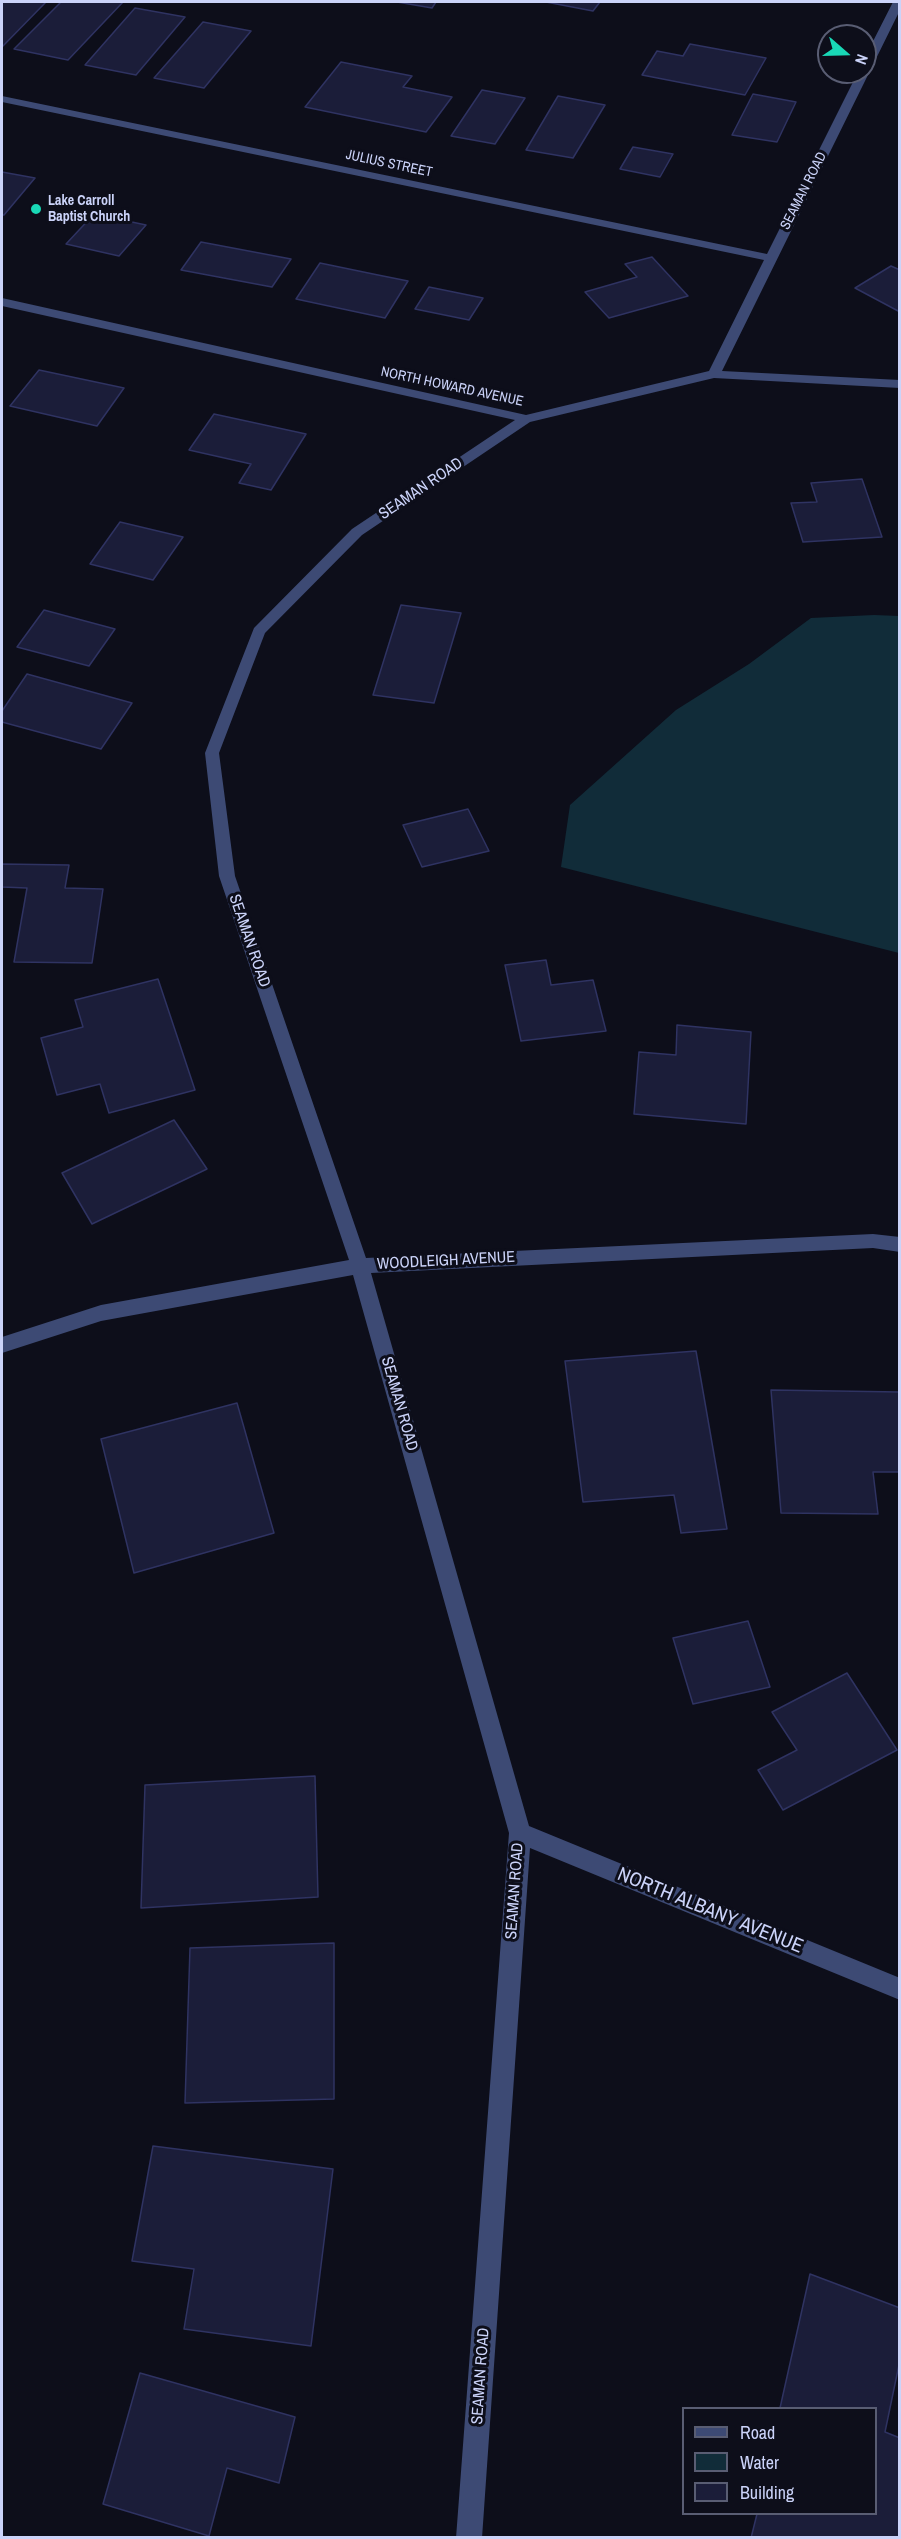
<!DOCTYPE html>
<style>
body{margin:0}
#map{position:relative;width:901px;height:2539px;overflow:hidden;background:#0d0e1a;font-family:"Archivo Narrow",sans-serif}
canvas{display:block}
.frame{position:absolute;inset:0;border:3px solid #cbd3f9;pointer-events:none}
.legend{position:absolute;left:682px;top:2407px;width:195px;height:108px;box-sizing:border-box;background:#0d0e1a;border:2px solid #595d73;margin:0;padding:8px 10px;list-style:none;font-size:18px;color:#cbd3f9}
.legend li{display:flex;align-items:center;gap:12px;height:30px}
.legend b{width:30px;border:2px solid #595d73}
.north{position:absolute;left:817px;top:24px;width:60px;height:60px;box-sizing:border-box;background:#0d0e1a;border:2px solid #595d73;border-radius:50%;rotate:110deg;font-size:16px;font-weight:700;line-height:24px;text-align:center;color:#cbd3f9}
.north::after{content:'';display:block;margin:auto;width:21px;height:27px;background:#19d8b6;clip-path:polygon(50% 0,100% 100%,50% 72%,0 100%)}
</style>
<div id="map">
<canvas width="901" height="2539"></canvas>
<div class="frame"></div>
<ul class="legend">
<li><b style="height:8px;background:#3d4a74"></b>Road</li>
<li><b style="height:16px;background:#112c39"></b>Water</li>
<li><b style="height:16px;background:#1b1d39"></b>Building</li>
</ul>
<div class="north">N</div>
</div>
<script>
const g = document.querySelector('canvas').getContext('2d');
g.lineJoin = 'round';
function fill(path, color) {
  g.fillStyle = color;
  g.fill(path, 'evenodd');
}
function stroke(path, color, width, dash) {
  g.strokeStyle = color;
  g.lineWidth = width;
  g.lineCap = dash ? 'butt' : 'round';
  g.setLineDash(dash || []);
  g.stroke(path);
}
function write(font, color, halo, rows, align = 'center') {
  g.font = font + ' "Archivo Narrow",sans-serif';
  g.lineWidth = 6;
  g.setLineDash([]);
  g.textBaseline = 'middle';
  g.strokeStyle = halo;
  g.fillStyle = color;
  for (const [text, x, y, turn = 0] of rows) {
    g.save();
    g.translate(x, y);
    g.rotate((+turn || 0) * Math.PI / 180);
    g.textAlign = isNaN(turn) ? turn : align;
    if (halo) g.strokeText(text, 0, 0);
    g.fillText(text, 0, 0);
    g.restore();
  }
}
const water = new Path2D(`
 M874,615l25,1v337l-338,-86 9,-62 106,-95 73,-46 62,-46z`);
const building = new Path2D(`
 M2,2h44l-44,45z
 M61,2h62l-55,58 -54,-11z
 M397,2h39l-4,6z
 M546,2h54l-7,9z
 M135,8l50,9 -49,58 -51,-10z
 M203,22l48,9 -47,57 -50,-10z
 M690,44l76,14 -21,37 -103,-20 15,-24 26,5z
 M341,62l71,14 -9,11 49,10 -26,35 -121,-25z
 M482,90l43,8 -30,46 -44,-8z
 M753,94l43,8 -19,40 -45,-7z
 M558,96l47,9 -32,53 -47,-8z
 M633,147l40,7 -13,23 -40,-8z
 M2,172l33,6 -31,37h-2z
 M94,214l52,11 -27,31 -53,-12z
 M201,242l90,17 -19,28 -91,-17z
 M652,257l36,39 -79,22 -24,-26 52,-15 -12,-13z
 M320,263l58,12 30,6 -23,37 -89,-19z
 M891,266l9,4v42l-45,-24z
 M429,287l54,11 -14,22 -54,-11z
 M39,370l85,18 -27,38 -87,-20z
 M214,414l92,20 -35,56 -32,-7 12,-19 -62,-14z
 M862,479l20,58 -79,5 -12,-39 26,-1 -6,-19z
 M120,522l63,15 -30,43 -63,-16z
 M401,605l60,8 -27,90 -61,-8z
 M44,610l71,19 -26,37 -72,-19z
 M27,674l105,29 -31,46 -99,-27v-11z
 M468,809l21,42 -67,16 -19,-42z
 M2,864l67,1 -4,23 38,1 -11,74 -78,-1 13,-74 -25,-1z
 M546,960l5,25 42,-5 13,51 -85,10 -16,-76z
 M158,979l37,111 -86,23 -9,-29 -43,11 -16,-57 42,-11 -8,-27z
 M677,1025l74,7 -5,92 -112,-10 5,-62 37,3z
 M174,1120l33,49 -115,55 -30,-51z
 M696,1351l31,178 -46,4 -7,-38 -91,7 -18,-141z
 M771,1390l129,2v80h-27l5,42 -97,-1z
 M237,1403l37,130 -140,40 -33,-134z
 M748,1621l22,66 -77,17 -20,-66z
 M847,1673l50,77 -114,60 -25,-40 39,-20 -25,-38z
 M315,1776l3,121 -177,11 4,-123z
 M334,1943v156l-149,4 5,-155z
 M153,2146l180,23 -22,177 -127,-17 10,-60 -62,-8z
 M810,2274l90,34v52l-15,72 15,6v100h-149l6,-24h119v-106h-96z
 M140,2373l155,44 -16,66 -52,-15 -18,68 -106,-32z`);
const minor = new Path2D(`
 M893,2h7v8l-178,361 178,9v8l-186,-10 -184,44 -168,113 -97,98 -46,120 16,123 131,382 507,-24 27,3v15l-27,-4 -502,25 158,553 371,152v22l-370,-152 -48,690h-26l53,-705 -156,-558 -252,46 -99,32v-16l99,-32 248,-45 -130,-384 -14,-123 49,-125 98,-99 163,-109 -513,-114v-8l524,117 183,-44 55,-111 -762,-158v-6l765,158 91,-182h7v-15z`);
const markers = [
 [36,209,6,"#19d8b6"]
];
const farStreetnames = [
 ["JULIUS STREET",389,164,12],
 ["SEAMAN ROAD",804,191,-63],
 ["NORTH HOWARD AVENUE",452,387,12]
];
const farPoinames = [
 ["Lake Carroll",48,201],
 ["Baptist Church",48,217]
];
const streetNames = [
 ["SEAMAN ROAD",421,489,-34],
 ["SEAMAN ROAD",249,941,71],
 ["WOODLEIGH AVENUE",446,1261,-3],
 ["SEAMAN ROAD",399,1404,74],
 ["SEAMAN ROAD",515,1891,-86],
 ["SEAMAN ROAD",481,2376,-86]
];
const nearStreetnames = [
 ["NORTH ALBANY AVENUE",710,1911,22]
];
fill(water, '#112c39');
fill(building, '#1b1d39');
stroke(building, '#2f3362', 1.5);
fill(minor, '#3d4a74');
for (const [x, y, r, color] of markers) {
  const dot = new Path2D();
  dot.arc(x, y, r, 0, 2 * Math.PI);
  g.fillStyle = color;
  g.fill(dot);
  stroke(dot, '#0d0e1a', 2);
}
write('14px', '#cbd3f9', '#0d0e1a', farStreetnames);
write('bold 14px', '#cbd3f9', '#0d0e1a', farPoinames, 'left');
write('16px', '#cbd3f9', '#0d0e1a', streetNames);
write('20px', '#cbd3f9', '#0d0e1a', nearStreetnames);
</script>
